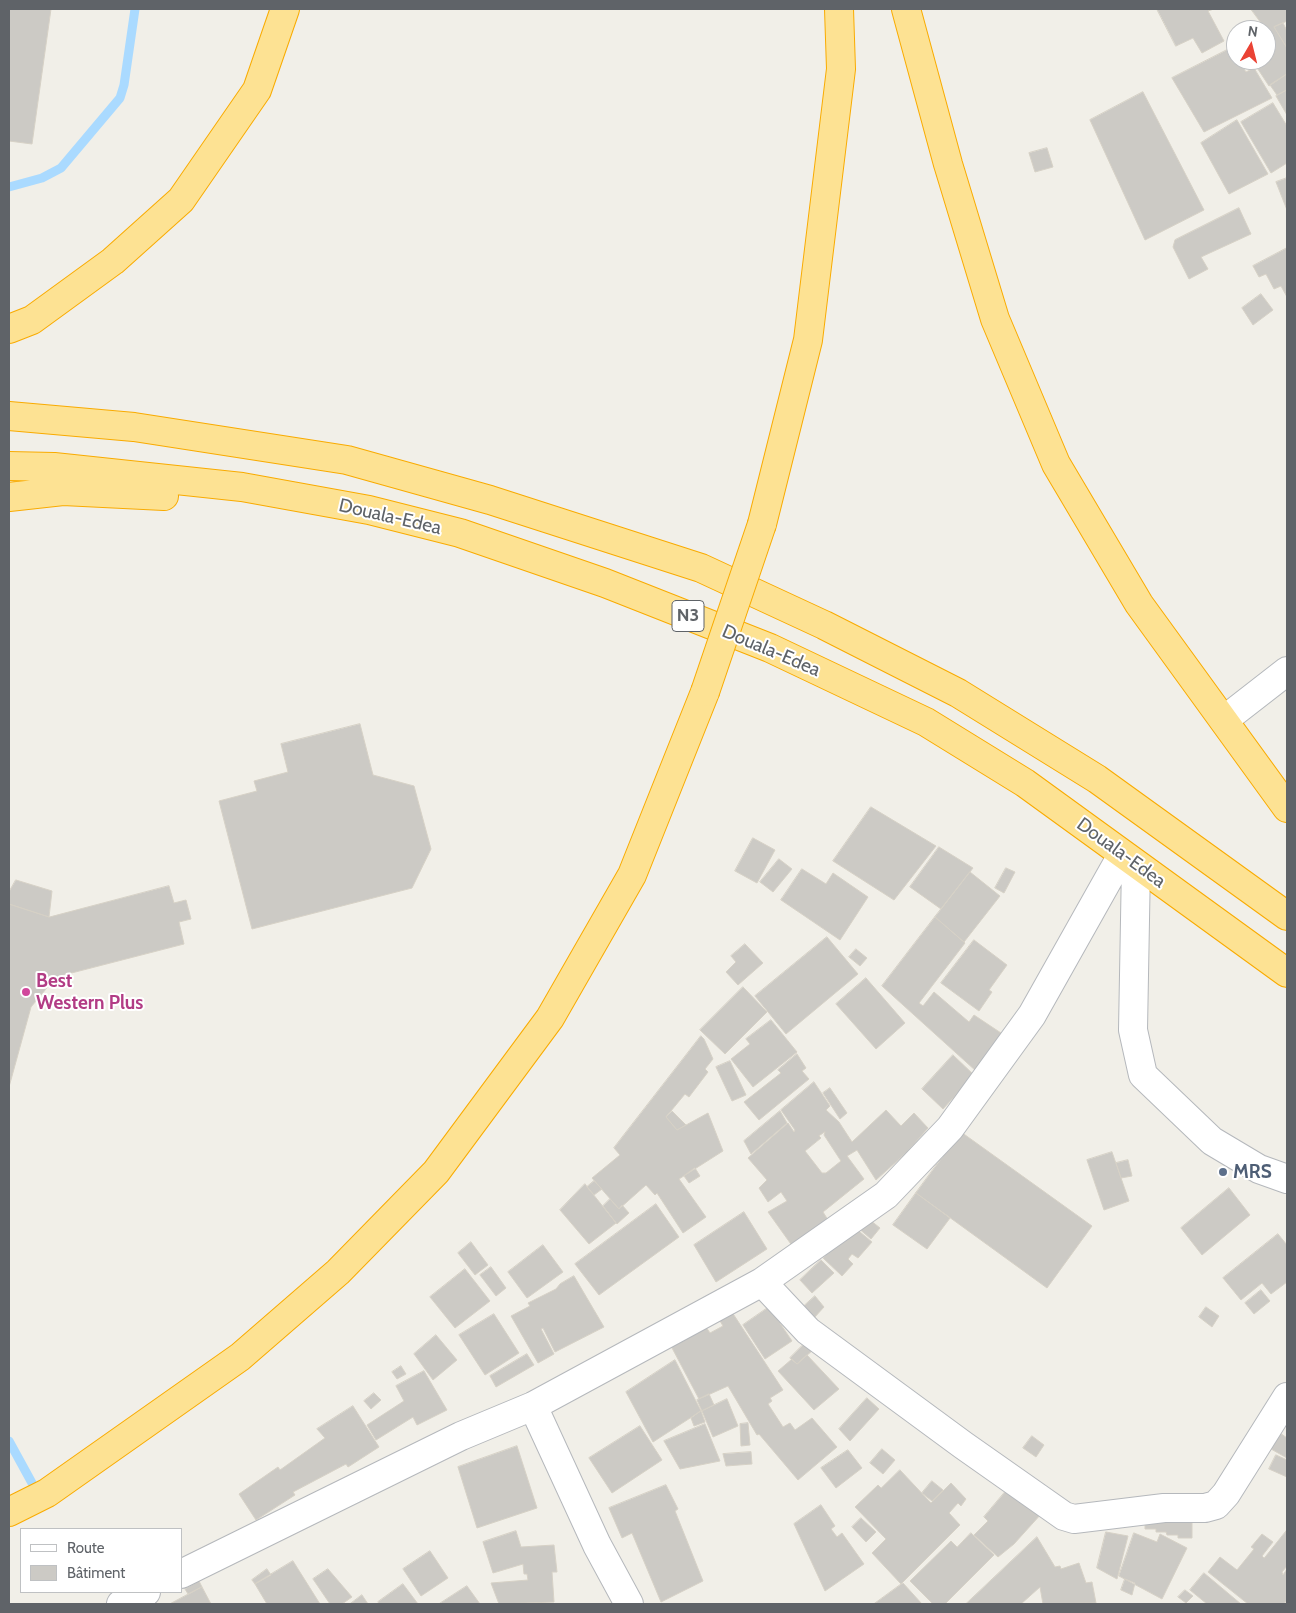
<!DOCTYPE html>
<meta charset="utf-8">
<style>
body{margin:0}
#map{position:relative;width:1296px;height:1613px;overflow:hidden;background:#f1efe8;font-family:Cabin,sans-serif}
canvas{display:block}
.frame{position:absolute;inset:0;border:10px solid #5f6368;pointer-events:none}
.legend{position:absolute;left:20px;top:1528px;width:162px;height:65px;box-sizing:border-box;background:#fff;border:1px solid #bfc1c3;margin:0;padding:6px 9px;list-style:none;font-size:15px;color:#5f6368}
.legend li{display:flex;align-items:center;gap:10px;height:25px}
.legend b{width:25px;border:1px solid #bfc1c3}
.north{position:absolute;left:1226px;top:20px;width:50px;height:50px;box-sizing:border-box;background:#fff;border:1px solid #bfc1c3;border-radius:50%;rotate:8deg;font-size:14px;font-weight:700;line-height:20px;text-align:center;color:#5f6368}
.north::after{content:'';display:block;margin:auto;width:18px;height:22px;background:#ea4335;clip-path:polygon(50% 0,100% 100%,50% 72%,0 100%)}
</style>
<div id="map">
<canvas width="1296" height="1613"></canvas>
<div class="frame"></div>
<ul class="legend">
<li><b style="height:6px;background:#fff"></b>Route</li>
<li><b style="height:14px;background:#cccac5"></b>Bâtiment</li>
</ul>
<div class="north">N</div>
</div>
<script>
const g = document.querySelector('canvas').getContext('2d');
g.lineJoin = 'round';
function stroke(path, color, width, dash) {
  g.strokeStyle = color;
  g.lineWidth = width;
  g.lineCap = dash ? 'butt' : 'round';
  g.setLineDash(dash || []);
  g.stroke(path);
}
function fill(path, color) {
  g.fillStyle = color;
  g.fill(path, 'evenodd');
}
function write(font, color, halo, rows, align = 'center') {
  g.font = font + ' Cabin,sans-serif';
  g.lineWidth = 4;
  g.setLineDash([]);
  g.textBaseline = 'middle';
  g.strokeStyle = halo;
  g.fillStyle = color;
  for (const [text, x, y, turn = 0] of rows) {
    g.save();
    g.translate(x, y);
    g.rotate((+turn || 0) * Math.PI / 180);
    g.textAlign = isNaN(turn) ? turn : align;
    if (halo) g.strokeText(text, 0, 0);
    g.fillText(text, 0, 0);
    g.restore();
  }
}
const stream = new Path2D(`
 M9,187l33,-9 19,-10 59,-70 4,-13 11,-76
 M9,1441l23,42`);
const building = new Path2D(`
 M9,9h42l-19,135 -23,-3z
 M1157,9h57l-6,2 16,30 -22,12 -9,-15 -17,8z
 M1251,9h36v12l-13,6 13,21v26l-18,12 -17,-26h14v-30z
 M1283,23l4,8v17l-13,-21z
 M1231,48l5,12h2l8,12 8,-4 18,30 -68,34 -32,-54z
 M1240,60h12l2,3 -9,5z
 M1287,74v16l-10,5 -7,-10z
 M1287,90v25l-11,-19z
 M1143,92l61,118 -59,30 -55,-120z
 M1273,103l14,23v37l-16,10 -30,-51z
 M1237,120l31,54 -39,20 -28,-51z
 M1047,148l6,19 -18,5 -6,-19z
 M1287,178v32l-11,-28z
 M1239,208l12,26 -50,23 7,12 -19,10 -16,-32 2,-7z
 M1287,248v49l-6,-11 -7,3 -8,-15 -7,3 -6,-11z
 M1261,294l12,16 -20,15 -11,-17z
 M360,724l13,51 41,11 17,63 -19,39 -160,41 -33,-128 38,-10 -3,-10 34,-9 -7,-28z
 M871,807l65,39 -42,54 -61,-39z
 M753,838l22,12 -18,33 -22,-12z
 M939,847l34,21 -32,41 -31,-22z
 M779,859l13,10 -19,23 -13,-10z
 M1006,868l9,4 -11,21 -9,-5z
 M802,869l24,15 7,-11 35,24 -28,43 -59,-40z
 M970,872l30,24 -36,46 -29,-25z
 M16,880l36,11 -3,26 -40,-13v-12z
 M169,886l5,17 12,-3 5,19 -12,3 5,22 -128,33 -25,30 -22,80v-183l40,13z
 M935,917l30,26 -46,60 4,3 11,-14 35,30 5,-7 27,18 -25,38 -94,-85z
 M827,937l31,37 -72,60 -31,-38z
 M974,940l33,25 -18,25 3,2 -13,19 -38,-28z
 M745,944l18,19 -25,22 -12,-13 10,-10 -5,-6z
 M856,949l11,9 -7,8 -11,-9z
 M866,978l39,45 -29,26 -40,-45z
 M743,987l24,25 -42,42 -25,-24z
 M771,1020l26,32 -44,35 -22,-28 19,-15 -4,-5z
 M701,1036l3,3 9,20 -8,10 3,3 -19,25 -4,-3 -19,23 11,13 31,-17 15,38 -44,28 27,38 -23,16 -26,-40 -2,2 -9,-10 -27,24 -27,-31 28,-23 -6,-7z
 M797,1054l9,14 -4,3 7,8 -50,41 -15,-18 37,-29 -3,-3z
 M953,1055l21,20 -31,34 -21,-20z
 M730,1061l16,34 -14,6 -16,-34z
 M814,1082l16,24 -4,4 13,12 13,20 34,-32 15,16 13,-13 14,15 -21,24 -31,28 -19,-30 -10,6 17,23 -41,33 5,8 -35,27 -25,-35 19,-11 -6,-9 -13,10 -9,-14 8,-8 -19,-22 40,-35 6,9 1,-2 -14,-20zM825,1132l-1,3 17,26 -15,12h-4l-17,-22 16,-13 -2,-2z
 M830,1088l17,25 -7,6 -17,-26z
 M672,1111l14,14 -9,5 -11,-13z
 M780,1111l7,12 -36,31 -7,-13z
 M961,1132l131,94 -45,62 -131,-95z
 M1112,1152l17,49 -25,9 -17,-50z
 M1128,1160l4,16 -11,2 -5,-15z
 M695,1168l5,8 -11,7 -5,-7z
 M594,1181l8,8 -8,6 -7,-8z
 M585,1184l31,39 -27,21 -29,-34z
 M1229,1188l21,27 -48,40 -21,-27z
 M916,1193l34,25 -23,31 -34,-24z
 M610,1199l9,10 3,-4 7,8 -12,11 -14,-18z
 M656,1204l23,33 -80,58 -24,-31z
 M744,1212l23,37 -51,33 -22,-37z
 M865,1216l15,12 -9,11 -14,-12z
 M854,1227l18,15 -14,16 -6,-4 -4,5 5,5 -11,12 -19,-18z
 M1278,1234l9,11v37l-16,12 -9,-11 -21,17 -18,-22z
 M471,1242l17,23 -13,10 -17,-22z
 M543,1245l20,27 -36,26 -19,-26z
 M821,1260l13,13 -22,20 -12,-13z
 M491,1267l15,21 -10,8 -16,-21z
 M465,1269l25,32 -35,27 -25,-31z
 M574,1276l30,51 -49,25 -12,-24 -2,1 13,25 -16,9 -27,-47 19,-10 -2,-3 28,-14 4,-5z
 M1261,1290l9,11 -16,13 -9,-11z
 M815,1296l9,11 -10,11 -11,-11z
 M728,1306l55,84 -13,8 2,3 -4,3 15,23 7,-4 5,7 17,-12 25,29 -39,33 -39,-46 -2,1 -29,-49 -29,13 -28,-53 35,-19 4,6 13,-7 -7,-12z
 M769,1307l23,34 -27,18 -22,-34z
 M1206,1307l13,9 -7,11 -13,-10z
 M494,1314l25,39 -34,22 -26,-40z
 M436,1335l21,25 -24,20 -19,-26z
 M805,1343l8,7 -16,14 -7,-6z
 M527,1354l7,11 -38,22 -6,-11z
 M807,1355l32,34 -25,21 -36,-39 14,-12 5,5z
 M675,1360l26,51 -48,31 -27,-50z
 M401,1366l5,8 -9,5 -5,-7z
 M424,1371l23,39 -30,15 -4,-8 -37,23 -9,-15 37,-24 -8,-15z
 M374,1393l7,7 -10,9 -7,-8z
 M709,1394l5,11 -12,6 -5,-11z
 M867,1398l12,11 -29,32 -11,-12z
 M727,1399l11,27 -25,11 -11,-26z
 M353,1406l26,41 -31,20 -2,-3 -53,28 2,3 -39,25 -17,-26 39,-27 2,3 45,-32 -8,-9z
 M701,1411l4,11 -11,4 -3,-8z
 M748,1423l2,22 -9,1 -1,-22z
 M705,1424l15,37 -40,8 -16,-28z
 M640,1426l22,34 -50,33 -23,-35z
 M1280,1433l7,5v20l-16,-9z
 M1032,1436l12,9 -8,12 -13,-9z
 M517,1446l20,62 -60,20 -19,-61z
 M882,1449l13,11 -12,14 -13,-11z
 M848,1450l14,18 -26,20 -15,-20z
 M751,1452l1,12 -26,2 -3,-12z
 M1276,1455l11,5v17l-18,-8z
 M900,1470l31,33 20,-20 15,16 -5,7 -3,-3 -9,10 11,12 -59,59 -29,-31 14,-14 -31,-32 23,-22 3,3z
 M932,1481l11,9 -11,11 -10,-8z
 M666,1485l12,24 -3,2 28,70 -42,21 -29,-69 -10,5 -13,-30z
 M1011,1485l31,28 -28,31 -16,13 -24,-22 14,-14 -4,-4z
 M821,1505l14,21 -4,3 6,8 5,-4 22,31 -39,27 -31,-67z
 M1192,1511v27h-14v-3h-11l-1,-3h-10v-3h-11v-5z
 M861,1518l15,14 -10,10 -14,-15z
 M1287,1530v36l-5,6 1,3 4,-6v31l-3,4h-36l-40,-32 12,-15 17,13 17,-21 -3,-2 11,-13 11,8 -11,14 2,2z
 M516,1531l5,16 33,-2 3,27h-5l2,30 -55,2 -8,-21 37,-3 -1,-6h-3l-1,-10 -30,9 -10,-31z
 M1106,1532l22,4 -11,43 -20,-11z
 M971,1533l23,22 -49,49h-12l-23,-23 41,-40 6,6z
 M1134,1533l23,9 3,-8 27,14 -25,51 -43,-23z
 M1037,1537l18,30 5,-1 1,3 18,-6 7,20 6,-1 4,21 -53,1 -3,-17 -19,17h-55z
 M430,1551l18,27 -27,18 -18,-27z
 M293,1561l27,43h-53l-12,-20z
 M267,1569l4,6 -16,9 -3,-4z
 M328,1569l24,28 -10,7h-12l-17,-25z
 M1204,1573l37,31h-34l-17,-14z
 M1125,1579l10,4 -3,12 -11,-5z
 M199,1581l3,6 -14,7 -3,-5z
 M903,1583l19,21h-48z
 M403,1584l15,20h-39l-1,-2z
 M467,1586l13,18h-41z
 M202,1587l9,17h-41z
 M1185,1590l8,6 -7,7 -8,-6z
 M362,1595l6,9h-18z`);
const street = new Path2D(`
 M1224,720l63,-49
 M1136,865l-3,165 10,45 69,66 47,28 28,10
 M762,1282l46,49 155,114 101,71 10,3 90,-11h41l11,-3 10,-11 61,-97
 M533,1406l64,139 32,59
 M181,1574l280,-138 72,-30 229,-124 124,-87 64,-67 82,-113 90,-160
 M121,1604l25,-12`);
const highway = new Path2D(`
 M906,9l42,155 47,155 61,145 83,140 148,204
 M9,329l23,-9 81,-59 68,-61 76,-110 28,-81
 M9,416l125,11 213,33 143,40 211,68 123,57 134,68 139,86 190,137
 M9,466l45,1 188,20 127,23 91,23 145,50 165,65 156,74 99,61 262,190
 M9,497l54,-6 101,5
 M762,524l46,-184 33,-271 -2,-60
 M9,1512l38,-19 193,-136 98,-85 98,-100 114,-154 82,-143 73,-183`);
const highwayBridge = new Path2D(`
 M705,692l57,-168`);
const markers = [
 [26,992,5,"#d1479c"],
 [1223,1172,5,"#5c6f8a"]
];
const shields = [
 [688,616,32]
];
const shieldNames = [
 ["N3",688,616]
];
const streetNames = [
 ["Douala-Edea",390,517,13],
 ["Douala-Edea",771,651,23],
 ["Douala-Edea",1121,853,36]
];
const hotelNames = [
 ["Best",36,981],
 ["Western Plus",36,1003]
];
const serviceNames = [
 ["MRS",1233,1172]
];
stroke(stream, '#aadaff', 9);
fill(building, '#cccac5');
stroke(building, '#d6d1c6', 1);
stroke(street, '#b5b8bc', 30);
stroke(highway, '#f9ab00', 30);
stroke(street, '#fff', 28);
stroke(highway, '#fde293', 28);
stroke(highwayBridge, '#f9ab00', 30, []);
stroke(highwayBridge, '#fde293', 28);
for (const [x, y, r, color] of markers) {
  const dot = new Path2D();
  dot.arc(x, y, r, 0, 2 * Math.PI);
  g.fillStyle = color;
  g.fill(dot);
  stroke(dot, '#fff', 2);
}
for (const [x, y, w] of shields) {
  const box = new Path2D();
  box.roundRect(x - w / 2, y - 15.5, w, 31, 4);
  g.fillStyle = '#fff';
  g.fill(box);
  stroke(box, '#5f6368', 1);
}
write('bold 18px', '#5f6368', null, shieldNames);
write('19px', '#5f6368', '#fff', streetNames);
write('bold 19px', '#b23c85', '#fff', hotelNames, 'left');
write('bold 19px', '#4e5e75', '#fff', serviceNames, 'left');
</script>
